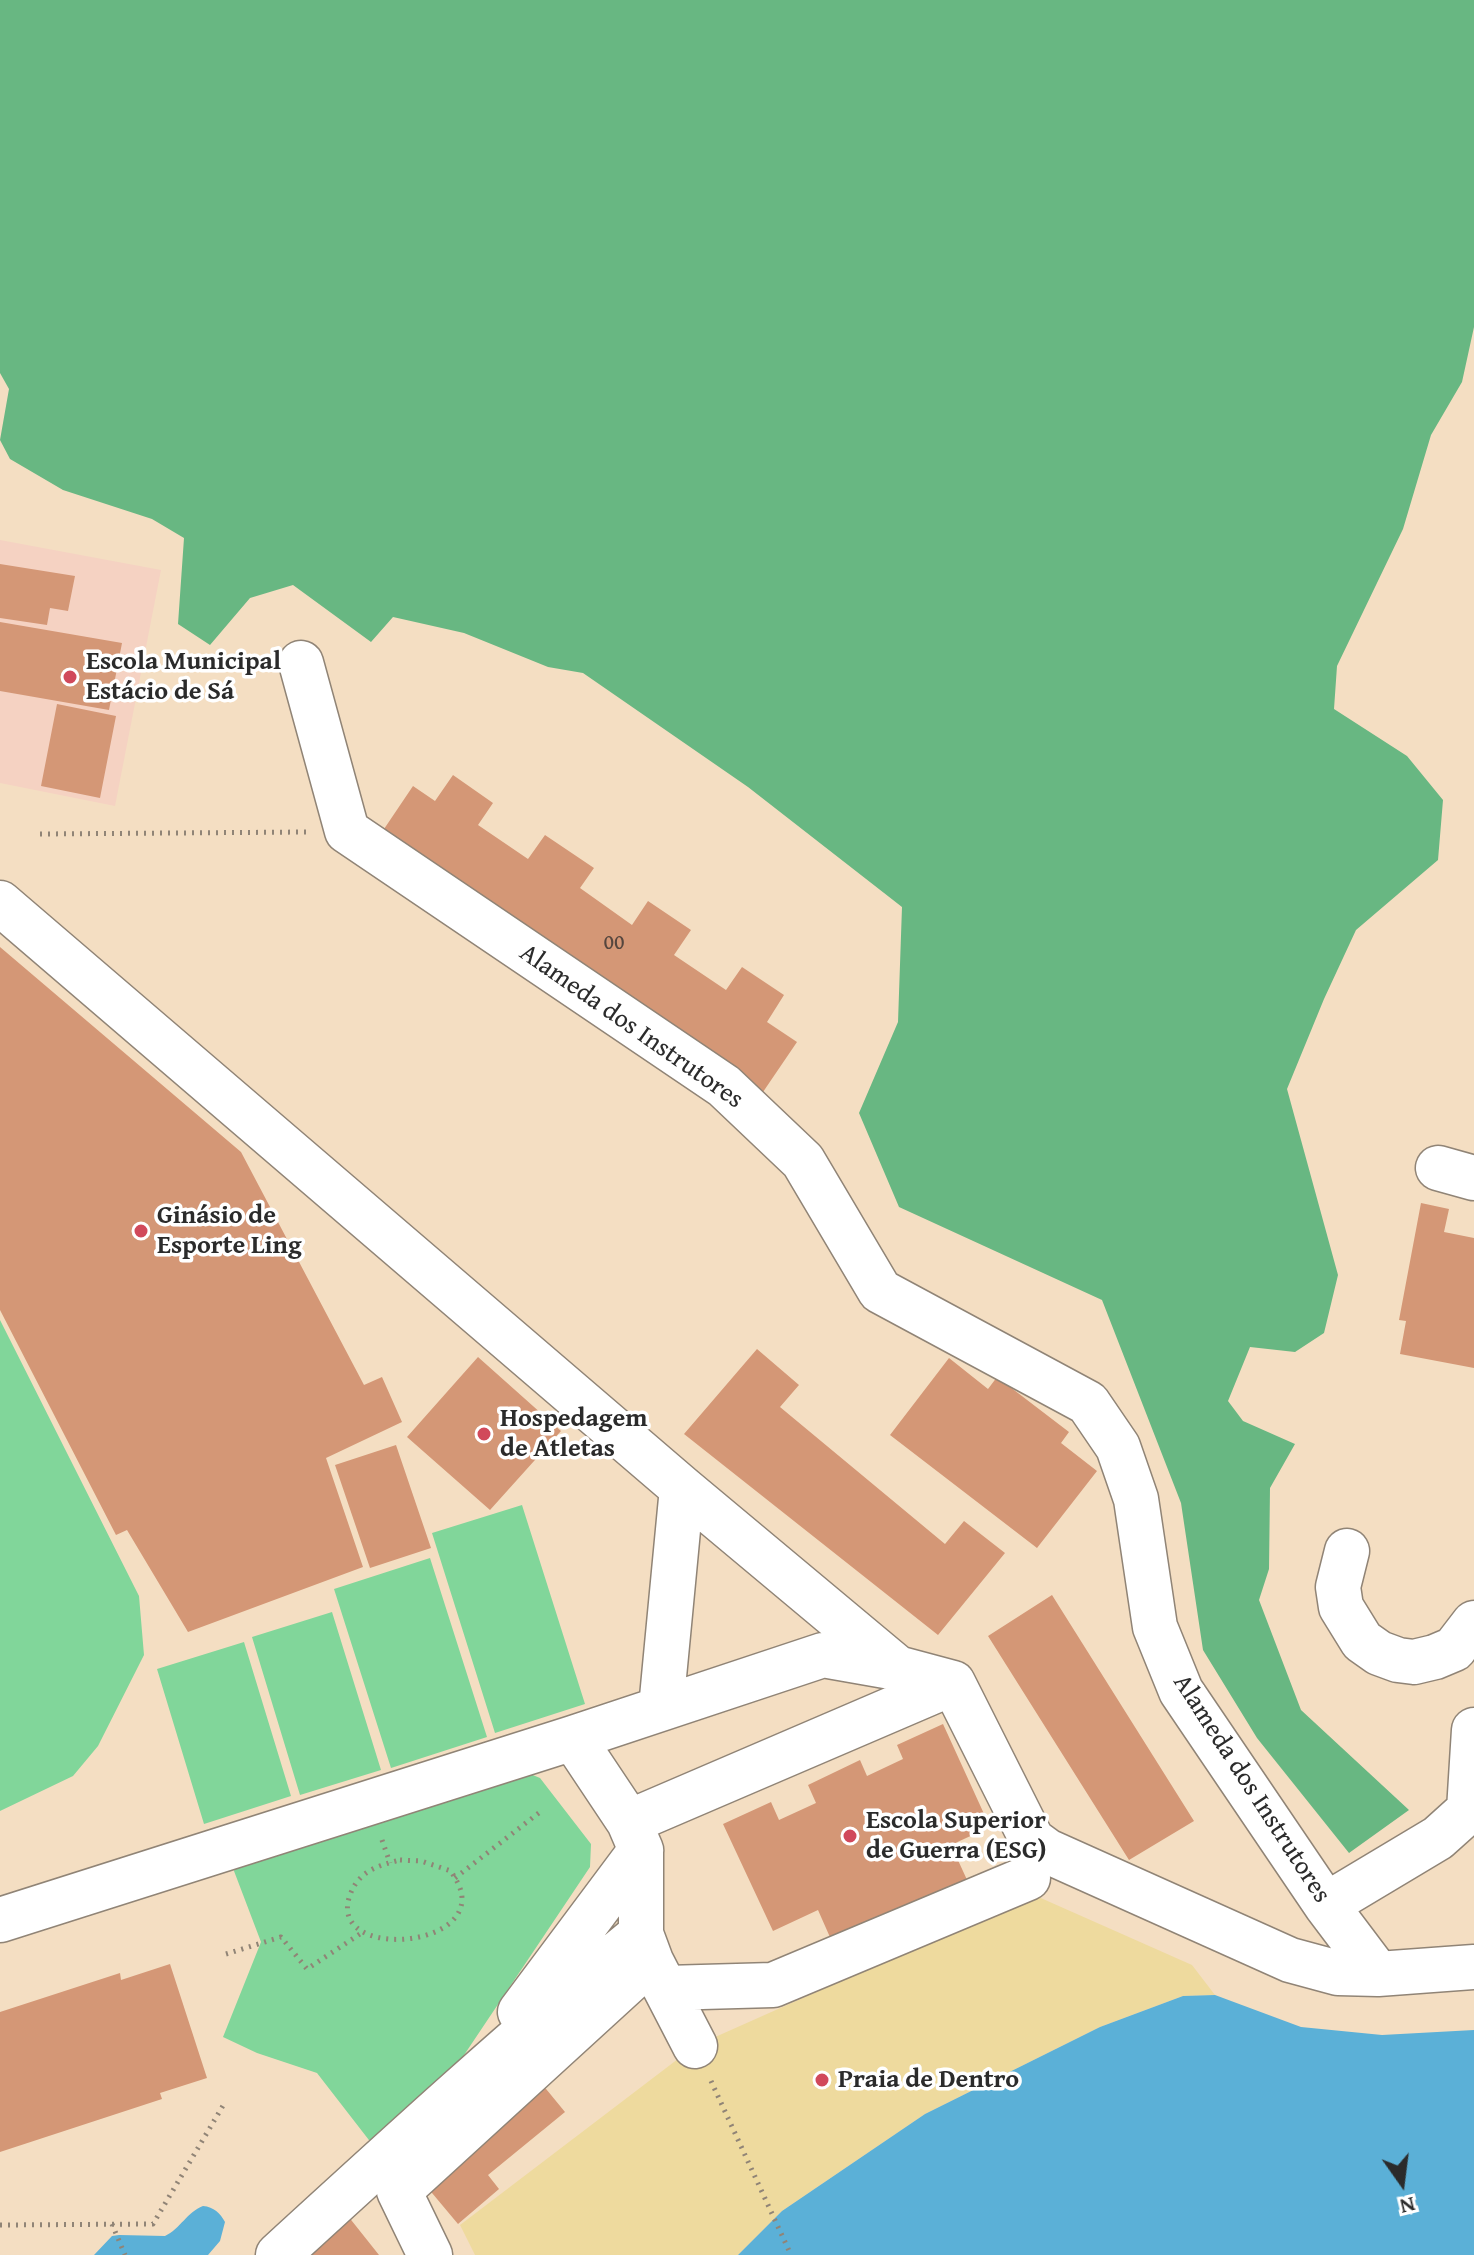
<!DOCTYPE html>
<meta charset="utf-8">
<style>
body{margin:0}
#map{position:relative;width:1474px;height:2255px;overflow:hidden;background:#f4dec2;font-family:"Gentium Book Plus",serif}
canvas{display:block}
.north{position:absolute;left:1362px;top:2143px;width:80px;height:80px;-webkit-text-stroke:6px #fff;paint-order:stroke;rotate:166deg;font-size:22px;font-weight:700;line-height:32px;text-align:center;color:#2b2b2b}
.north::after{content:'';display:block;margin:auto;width:28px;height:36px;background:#2b2b2b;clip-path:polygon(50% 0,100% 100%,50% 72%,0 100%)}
</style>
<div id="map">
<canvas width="1474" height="2255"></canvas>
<div class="north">N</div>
</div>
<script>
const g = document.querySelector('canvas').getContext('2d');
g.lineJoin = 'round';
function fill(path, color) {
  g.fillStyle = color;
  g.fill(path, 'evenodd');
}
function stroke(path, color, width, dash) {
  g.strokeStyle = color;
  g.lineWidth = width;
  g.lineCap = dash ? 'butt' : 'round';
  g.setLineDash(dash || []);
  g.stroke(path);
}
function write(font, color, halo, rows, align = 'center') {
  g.font = font + ' "Gentium Book Plus",serif';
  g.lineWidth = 7;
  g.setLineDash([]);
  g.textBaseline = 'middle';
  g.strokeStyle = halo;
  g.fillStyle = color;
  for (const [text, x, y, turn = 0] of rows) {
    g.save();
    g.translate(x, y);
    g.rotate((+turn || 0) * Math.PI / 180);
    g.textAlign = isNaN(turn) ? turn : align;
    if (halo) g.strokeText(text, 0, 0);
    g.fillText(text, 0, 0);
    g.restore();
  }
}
const built = new Path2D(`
 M0,540l161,30 -46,236 -115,-23z`);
const green = new Path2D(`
 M0,1320l139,276 5,59 -46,91 -25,30 -73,35z
 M522,1505l63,199 -90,29 -63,-200z
 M430,1558l57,179 -96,31 -57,-179z
 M332,1612l49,158 -81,25 -48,-158z
 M244,1642l47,154 -87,28 -47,-155z
 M523,1771l17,7 51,66 -1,23 -140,209 -78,68 -55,-71 -60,-20 -34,-16 38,-95 -27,-71 2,-10z`);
const forest = new Path2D(`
 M0,0h1474v327l-12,55 -31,53 -28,94 -66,137 -3,43 73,47 36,44 -5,60 -82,70 -32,69 -37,90 51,186 -14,58 -29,19 -45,-5 -22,54 15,20 52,23 -25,44 -1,81 -10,31 42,110 108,100 -60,43 -92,-115 -54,-88 -22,-147 -79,-203 -203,-93 -40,-94 39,-91 4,-115 -154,-120 -165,-114 -35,-6 -84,-34 -71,-16 -22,25 -78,-57 -43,13 -40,47 -32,-21 6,-86 -32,-19 -89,-29 -53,-31 -10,-19 9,-51 -9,-16z`);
const sand = new Path2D(`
 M1034,1895l158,70 23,30 -32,1 -83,31 -175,87 -143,97 -44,44h-263l-15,-30 235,-179z`);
const water = new Path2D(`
 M1215,1995l86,32 81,8 92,-5v225h-736l44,-44 143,-97 175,-87 83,-31z
 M203,2206c11,1 17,7 22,16l-5,19 -12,14h-114l18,-19 7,-1 46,1c15,-7 22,-24 38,-30z`);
const building = new Path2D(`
 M0,564l75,12 -7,35 -18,-3 -3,17 -47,-7z
 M0,622l122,21 -13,67 -109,-19z
 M57,704l59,12 -16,82 -59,-12z
 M453,775l40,28 -15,22 50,34 17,-24 49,33 -14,20 52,37 16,-24 43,29 -17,25 52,35 16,-23 42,28 -17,27 30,20 -34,50 -381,-260 31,-46 22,15z
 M0,947l241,205 123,233 18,-8 20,45 -76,36 37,109 -175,65 -61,-102 -11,5 -116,-225z
 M1421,1203l28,6 -5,23 30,6v130l-74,-14 6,-33 -7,-1z
 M757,1349l42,36 -19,22 165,137 19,-23 41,32 -67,82 -254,-201z
 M478,1357l83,74 -71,79 -83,-73z
 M949,1358l39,31 9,-12 72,55 -8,11 36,28 -60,77 -147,-113z
 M396,1445l35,103 -61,20 -35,-103z
 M1052,1595l142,226 -65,39 -141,-224z
 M943,1724l47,103 -39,18 17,37 -135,62 -15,-34 -45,21 -50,-107 48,-22 8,18 37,-17 -8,-18 52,-25 7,16 36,-17 -6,-14z
 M170,1964l37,114 -47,15 2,6 -162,53v-140l120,-39 1,7z
 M542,2084l23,28 -77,63 11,14 -41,35 -31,-37z
 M344,2211l35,44h-89z`);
const path = new Path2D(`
 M40,834l266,-2
 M382,1840l8,23
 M400,1860l21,1 30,10c5,9 11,17 11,28 0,51 -130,57 -113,-1 8,-26 27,-32 51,-38z
 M455,1878l85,-66
 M226,1954l55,-17 26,32 56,-37
 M711,2081l80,174
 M112,2224l13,31
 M0,2225l153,-1 71,-120`);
const minor = new Path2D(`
 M301,663l46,168 377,255 79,75 77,130 208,112 30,44 18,52 19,128 26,64 145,214 52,69
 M0,903l682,585 213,178
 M1438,1168l36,10
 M1347,1551l-9,36 3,20 21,34 17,12 19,7 16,2 21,-5 19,-8 20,-26
 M661,1708l21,-220
 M629,1822l324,-139
 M641,1850v84l10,27 44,85
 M1326,1905l112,-67 31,-28 5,-80
 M0,1920l573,-182 250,-83 74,13 56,15 79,157 15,11 243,109 48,13 40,1 96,-7
 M666,1988l107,-3 255,-107
 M520,2012l121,-162 -12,-28 -56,-84
 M278,2255c119,-109 238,-218 363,-321
 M430,2255l-31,-64 244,-223`);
const markers = [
 [70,677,8,"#d1495b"],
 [141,1231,8,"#d1495b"],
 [484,1434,8,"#d1495b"],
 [850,1836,8,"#d1495b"],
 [822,2080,8,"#d1495b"]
];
const numberNames = [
 ["00",614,943]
];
const poiNames = [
 ["Escola Municipal",86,662],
 ["Estácio de Sá",86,692],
 ["Ginásio de",157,1216],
 ["Esporte Ling",157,1246],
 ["Hospedagem",500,1419],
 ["de Atletas",500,1449],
 ["Escola Superior",866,1821],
 ["de Guerra (ESG)",866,1851],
 ["Praia de Dentro",838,2080]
];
const streetNames = [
 ["Alameda dos Instrutores",631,1027,35],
 ["Alameda dos Instrutores",1251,1789,57]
];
fill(built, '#f5d2c2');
fill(green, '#81d69a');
fill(forest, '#68b782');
fill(sand, '#eeda9e');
fill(water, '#5bb0d7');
fill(building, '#d49776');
stroke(minor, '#908476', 47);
stroke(path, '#908476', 5, [2, 6]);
stroke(minor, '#fff', 44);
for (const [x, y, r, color] of markers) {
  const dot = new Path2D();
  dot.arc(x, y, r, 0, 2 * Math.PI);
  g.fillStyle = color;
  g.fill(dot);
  stroke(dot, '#fff', 3);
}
write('22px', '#55463e', null, numberNames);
write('bold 26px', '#2b2b2b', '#fff', poiNames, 'left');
write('26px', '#2b2b2b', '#fff', streetNames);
</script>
